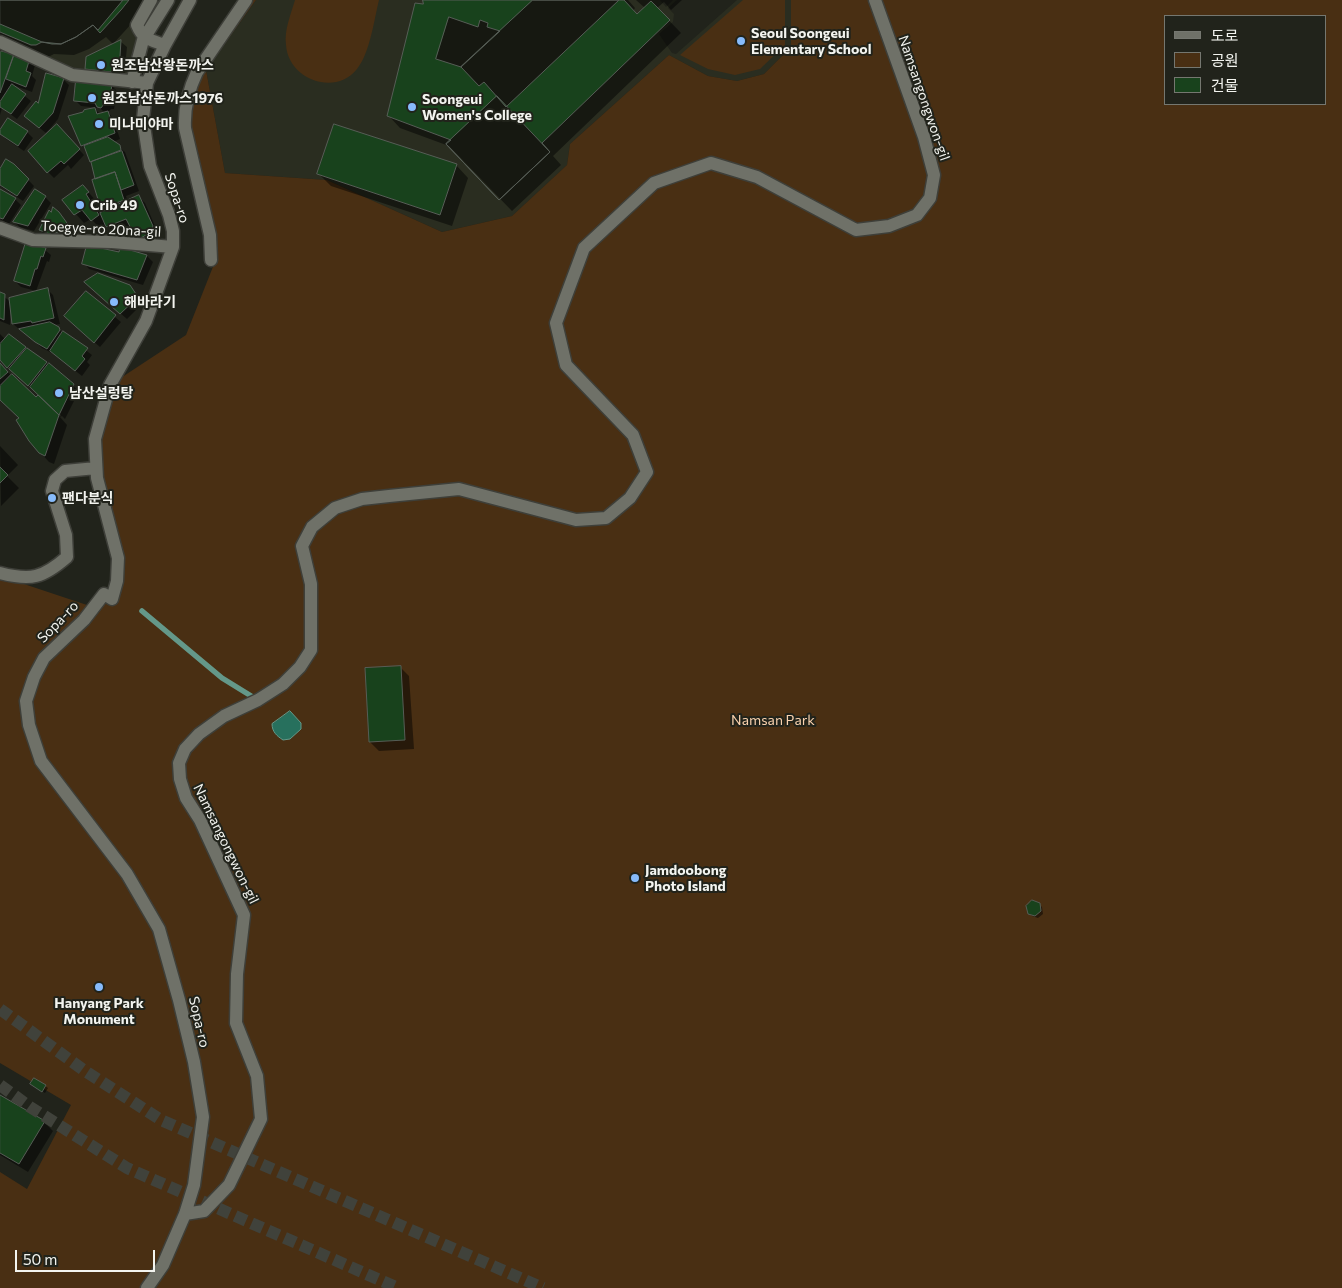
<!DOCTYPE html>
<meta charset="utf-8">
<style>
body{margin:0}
#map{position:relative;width:1342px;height:1288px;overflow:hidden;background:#21231b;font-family:Commissioner,"Noto Sans KR",sans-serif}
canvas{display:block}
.legend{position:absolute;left:1164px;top:15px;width:162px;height:90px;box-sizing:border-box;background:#21231b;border:1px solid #757770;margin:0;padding:6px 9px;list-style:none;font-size:15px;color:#f3f4ef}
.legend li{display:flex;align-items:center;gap:10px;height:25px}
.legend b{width:25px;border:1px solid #757770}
.scale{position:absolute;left:15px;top:1250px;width:140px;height:22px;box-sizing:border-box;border:2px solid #f3f4ef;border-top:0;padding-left:6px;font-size:15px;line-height:18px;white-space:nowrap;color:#f3f4ef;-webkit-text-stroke:4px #21231b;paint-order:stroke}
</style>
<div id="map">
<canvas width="1342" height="1288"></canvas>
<ul class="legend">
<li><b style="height:6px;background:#6f7168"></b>도로</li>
<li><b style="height:14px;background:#492f13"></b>공원</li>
<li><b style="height:14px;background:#18421c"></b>건물</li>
</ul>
<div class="scale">50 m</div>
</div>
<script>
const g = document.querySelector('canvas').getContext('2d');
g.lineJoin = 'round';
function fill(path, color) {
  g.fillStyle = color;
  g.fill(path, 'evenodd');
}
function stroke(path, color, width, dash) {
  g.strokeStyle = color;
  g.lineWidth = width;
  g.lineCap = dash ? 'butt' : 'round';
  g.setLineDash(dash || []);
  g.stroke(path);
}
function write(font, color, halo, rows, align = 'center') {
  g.font = font + ' Commissioner,"Noto Sans KR",sans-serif';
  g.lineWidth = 4;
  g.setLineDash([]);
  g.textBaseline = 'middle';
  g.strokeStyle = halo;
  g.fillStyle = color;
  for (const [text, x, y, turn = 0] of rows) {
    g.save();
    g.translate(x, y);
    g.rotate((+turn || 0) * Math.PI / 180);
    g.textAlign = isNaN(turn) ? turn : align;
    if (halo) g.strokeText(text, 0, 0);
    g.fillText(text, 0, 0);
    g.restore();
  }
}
const built = new Path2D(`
 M0,0h151l-23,79 -47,-4 -81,-35z
 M256,0h404l6,7 7,-7h4l-9,8 6,6 -1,8 -14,12 13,19 4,1 61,-54h54v47l-27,27 -27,7 -29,-5 -39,-21 -99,89 -3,21 -55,51 -70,16 -115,-52 -102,-7 -19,-103z`);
const green = new Path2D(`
 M249,0h7l-50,70 19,103 102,7 115,52 70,-16 55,-51 3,-21 99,-89 39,21 29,5 27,-7 27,-27v-47h551v1288h-1342v-116l27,17 44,-84 -71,-42v-487l93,31 24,-26 -21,-113 14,-83 76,-50 32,-81 -19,-98 -8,-28v-27l8,-25zM1166,16h160v88h-160z
 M295,0h84c-5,20 -9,53 -22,69 -22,28 -69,10 -71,-24 -2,-15 5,-31 9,-45z
 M743,0h42v45l-25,24 -25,6 -27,-6 -28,-14z`);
const water = new Path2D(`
 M290,711l11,12v6l-11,10 -7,1c-6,-4 -11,-8 -11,-16z`);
const shadow = new Path2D(`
 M0,0h148l-15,22 -20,22 -7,-7 -17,12 -15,6 -20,-1 -6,3 -48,-19z
 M425,0h203l7,8 -2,3 4,4 8,-7 -9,-8h46l-11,10 -7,-8 -7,6 24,25 -128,123 8,9 -49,46 -63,-65 -49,-18 -12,-13z
 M121,42l6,5 -3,31 -32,-4 -6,-5 1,-11z
 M0,49l3,4 26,6 6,6 -3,11 4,4 -4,12 -22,-8 21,17 -14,18 -15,-11 -2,7z
 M63,79l6,6 -11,34 -12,14 -14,-11 7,-17z
 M112,86l5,5 -3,18h-3l-3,3 5,6 7,21 -7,3 12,10 14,39 -13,5 2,6 11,-5 6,6 13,30 -4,7 -10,5 -13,-20 -18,7 -6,-7 -6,4 -10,-10 -7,4 -20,-22 19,-15 14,16 -3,1 7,11 5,-2 -4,-3 -8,-29h3l-5,-19 -4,-9 -6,-7 13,-36 5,5 5,-1 -5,-5 -19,-2 -6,-6z
 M62,131l22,24 -13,14 -3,-4 -14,13 -6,-6z
 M27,132l6,6 -9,13 -18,-12 -6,-6z
 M13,164l21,22 -11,15 -23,-15v-14z
 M456,165l12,13 -16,48 -121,-40 -12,-12z
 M0,190l15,9 6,6 -12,19 -9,-5z
 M45,197l6,6 -17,28 -14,-4 -6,-5z
 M59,213l13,16 -5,10 -21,-3 -6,-6z
 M121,249l26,7 6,6 -10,23 -54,-16 -5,-6 36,-10z
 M45,250l6,5 -2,7 -2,-1 -11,30 -15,-4 -6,-6z
 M129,286l14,17 -16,16 -36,-31z
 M47,289l6,6 7,29 -7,1 39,30 -5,7 3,3 -8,11 -28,-22 -12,-6 -21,-19h-2l-6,-5 -1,-14h-2v15l-10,-4v-27l11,8z
 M86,293l35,29 -21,25 -29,-25z
 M0,334l6,6 19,8 22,15 32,28 -14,28 -3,-3 -2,1 7,8 -13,39 -5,-2 -9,-10 -20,-34 -20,-19v-34l36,33 2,-1 22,20 1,-2 -61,-56z
 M0,446l18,19 -11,11 12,12 -18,18z
 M400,667l9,9 5,73 -35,2 -9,-9z
 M1039,904l3,3 1,7 -5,4 -6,-2 -3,-3z
 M31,1084l14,2 3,2 -3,5z
 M0,1096l44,26 9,9 -25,41 -28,-17z`);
const stream = new Path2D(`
 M142,611l80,67 34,21`);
const building = new Path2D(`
 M0,0h129l-8,10 -21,23 -7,-8 -17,12 -15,7 -19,-2 -6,3h-5l-31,-13z
 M0,0h123l-25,30 -5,-5 -17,12 -15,7h-9l-10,-2 -42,-18z
 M423,0h201l13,14 14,-13 19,19 -128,123 8,9 -51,48 -53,-56 5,-4 -64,-24 28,-113 8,1z
 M533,0h86l-113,107 -22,-25 -5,4 -18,-19z
 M449,17l29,10 2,-7 8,3 -1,4 13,4 -39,36 -25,-8z
 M121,40l-2,33 -34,-4 1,-12z
 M1,51l13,3 -14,39v-41z
 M15,53l15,5 -4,13 5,2 -5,14 -20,-8z
 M46,73l18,5 -11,35 -14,15 -15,-12 12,-15 2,2z
 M76,80l36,4 -3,20h-5l-3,4 -4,-1 -2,-4 -21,-2z
 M12,84l14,10 -15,20 -11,-7v-5z
 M497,96l53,56 -51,48 -53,-56z
 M95,108l2,6 11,-3 7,22 -34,13 -13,-30 15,-4 1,-2z
 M8,118l20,13 -10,15 -18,-12v-4z
 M57,124l23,25 -16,15 -3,-3 -14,12 -19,-22z
 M334,124l123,40 -17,51 -123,-41z
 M108,137l12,8 1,5 -31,12 -6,-16z
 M122,151l12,34 -13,5 -6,-18 -20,7 -4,-17z
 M6,159l8,5 15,15 -12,17 -17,-11v-16z
 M115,172l9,28 -23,9 -9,-29z
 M83,185l6,7 -3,2 13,21 -8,6 -9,-11 -8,5 -12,-15z
 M0,189l16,9 -13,21 -3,-1z
 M35,189l11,7 -18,30 -15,-4z
 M139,195l14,31 -1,4 -4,4 -11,6 -11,-21 -20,8 -6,-14z
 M53,207l6,5 8,11 -6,10 -8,-1 -3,2 -11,-4 10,-20 2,2z
 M26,242l20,6 -3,9 -2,-1 -4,13h-2l-5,17 -16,-5z
 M87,245l32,7 1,-5 27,8 -10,25 -55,-16z
 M98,273l32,12 8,12 -18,17 -36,-32z
 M48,288l6,30 -22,5 -1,-2 -19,3 -3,-26z
 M86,291l30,24 -22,28 -30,-27z
 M0,292l5,2 -1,26 -4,-2z
 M50,322l9,5 1,3 -13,19 -12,-7 -16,-13z
 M63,331l25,17 -6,8 3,3 -10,12 -25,-20z
 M9,334l17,13 -19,21 -7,-8v-16z
 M27,348l20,14 -19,24 -19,-17z
 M0,363l8,9 -8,7z
 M49,363l25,21 -15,31 -29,-28z
 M12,374l24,23 2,-2 21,20 -14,41 -6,-3 -10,-12 -13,-21 3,-2 -19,-18v-14z
 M0,467l8,8 -8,8z
 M401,666l4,74 -36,2 -4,-74z
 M1032,900l8,3 1,8 -6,5 -7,-2 -2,-8z
 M34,1078l12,7 -4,7 -12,-8z
 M0,1095l45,26 -26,43 -19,-11z`);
const majorTunnel = new Path2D(`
 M0,1009l85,62 76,49 382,168
 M0,1085l30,22 97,61 271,120`);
const minor = new Path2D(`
 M151,0l-14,25c6,15 14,15 28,20
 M0,42l72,33 75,8
 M132,82l11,-42 25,-40
 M0,228l33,12 79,2 61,5
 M211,260l-1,-25 -25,-107c-1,-20 3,-37 12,-56l49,-72
 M0,573c31,8 43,5 67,-16l-1,-22 -14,-44 3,-11 10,-9 31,-3
 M185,1214l19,-3 25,-26 32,-66 -4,-43 -21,-53 1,-49 7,-59 -44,-95 -14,-22 -6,-19 -1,-16 6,-14 14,-15 25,-18 34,-16 25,-16 17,-17 11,-17v-66l-9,-38 10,-19 23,-19 27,-9 27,-3 70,-7 117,31 30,-2 24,-20 17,-26 -14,-37 -67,-70 -10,-42 28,-75 70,-65 57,-20 46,14 99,53 33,-4 28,-11 13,-17 4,-23 -10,-38 -49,-137
 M147,1288l16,-23 22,-51 9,-29 9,-68 -9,-55 -15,-62 -20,-71 -32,-55 -86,-113 -12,-36 -3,-24 8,-24 10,-19 40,-38 20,-26 8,5 5,-18 1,-23 -21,-80 -2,-39 15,-54 36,-64 27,-74v-16l-4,-16 -19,-49 -7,-47 4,-36 18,-38 25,-45`);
const markers = [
 [741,41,5,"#87bbfb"],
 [101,65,5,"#87bbfb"],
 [92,98,5,"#87bbfb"],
 [412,107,5,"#87bbfb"],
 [99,124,5,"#87bbfb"],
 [80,205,5,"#87bbfb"],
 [114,302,5,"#87bbfb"],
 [59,393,5,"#87bbfb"],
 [52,498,5,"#87bbfb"],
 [635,878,5,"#87bbfb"],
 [99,987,5,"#87bbfb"]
];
const poiNames = [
 ["Seoul Soongeui",751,33],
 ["Elementary School",751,49],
 ["원조남산왕돈까스",111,65],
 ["원조남산돈까스1976",102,98],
 ["Soongeui",422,99],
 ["Women's College",422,115],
 ["미나미야마",109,124],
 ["Crib 49",90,205],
 ["해바라기",124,302],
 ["남산설렁탕",69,393],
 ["팬다분식",62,498],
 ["Jamdoobong",645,870],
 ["Photo Island",645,886],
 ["Hanyang Park",99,1003,"center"],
 ["Monument",99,1019,"center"]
];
const streetNames = [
 ["Namsangongwon-gil",924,98,71],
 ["Sopa-ro",177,198,72],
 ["Toegye-ro 20na-gil",101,229,3],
 ["Sopa-ro",58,622,-46],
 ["Namsangongwon-gil",226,844,64],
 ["Sopa-ro",199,1022,77]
];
const parkNames = [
 ["Namsan Park",773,720]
];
fill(built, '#2a2d20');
fill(green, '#492f13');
fill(water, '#27705d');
stroke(water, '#649889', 1);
fill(shadow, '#0007');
stroke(stream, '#649889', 5.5);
fill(building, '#18421c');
stroke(building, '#565d56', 1);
stroke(majorTunnel, '#40423b', 12, [12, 6]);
stroke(minor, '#3e3f39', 15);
stroke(minor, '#6f7168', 12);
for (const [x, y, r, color] of markers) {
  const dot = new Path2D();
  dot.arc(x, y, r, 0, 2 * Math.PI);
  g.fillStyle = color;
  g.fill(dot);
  stroke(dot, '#21231b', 2);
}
write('bold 14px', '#f3f4ef', '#21231b', poiNames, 'left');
write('14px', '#f3f4ef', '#21231b', streetNames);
write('14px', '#f9d1ad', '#21231b', parkNames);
</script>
